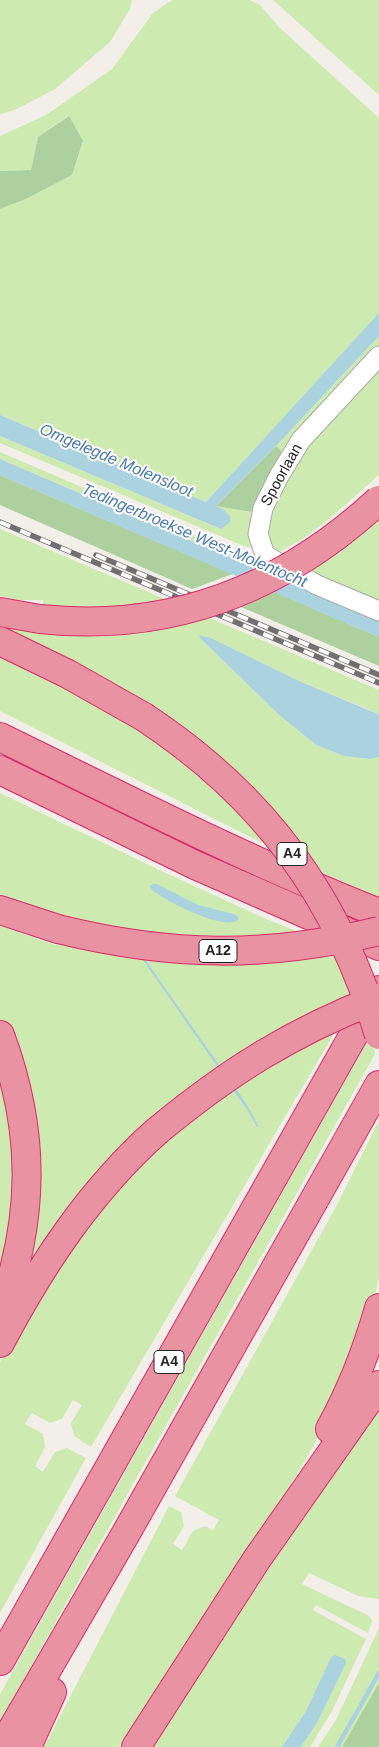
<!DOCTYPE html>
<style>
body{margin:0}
canvas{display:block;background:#f2efe9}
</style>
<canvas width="379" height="1747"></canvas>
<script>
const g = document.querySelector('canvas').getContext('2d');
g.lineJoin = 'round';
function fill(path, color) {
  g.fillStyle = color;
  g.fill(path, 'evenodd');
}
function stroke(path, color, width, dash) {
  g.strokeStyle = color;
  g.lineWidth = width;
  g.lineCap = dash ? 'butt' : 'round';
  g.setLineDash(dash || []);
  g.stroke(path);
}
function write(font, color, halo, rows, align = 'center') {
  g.font = font + ' Arial,sans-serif';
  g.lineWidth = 4;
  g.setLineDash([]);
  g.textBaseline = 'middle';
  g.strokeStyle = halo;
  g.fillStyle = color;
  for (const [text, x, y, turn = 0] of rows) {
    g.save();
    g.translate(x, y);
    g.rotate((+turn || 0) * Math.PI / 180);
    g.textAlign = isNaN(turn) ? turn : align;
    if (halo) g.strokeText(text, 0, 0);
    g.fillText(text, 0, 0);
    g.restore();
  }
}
const grass = new Path2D(`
 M0,0h132l-2,9 -20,33 -55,47 -40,21 -15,4z
 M172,0h77l10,4 20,23 100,91v196l-173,188 -206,-87v-206l26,-10 46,-24 11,-33 -15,-26 -30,21 -7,33 -31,1v-35l46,-21 66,-46 41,-56z
 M273,0h106v95z
 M379,336v12l-94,106 -9,-8z
 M379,363v112l-52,46 -26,19 -27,15 -9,-22 4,-22 43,-76z
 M0,436l221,93 -5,-23 35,6 -1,14 2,21h-6l-246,-104z
 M0,452l259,111 -7,3 -252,-107z
 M379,516v85l-72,-28 45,-33z
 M0,529l379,161v25l-9,-5 -71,-29 -88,-43 -12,-3 1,3 78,76 38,31 28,11 25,3 10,-2v140l-63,-27 -316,-159v-88l43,7v-30h-25l-18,-4z
 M0,793l155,75 109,50 105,42 -30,65 -248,422 -17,-11 -3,-13 11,-18 -9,-5 -11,19 -12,4 -18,-10 -7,11 18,10 2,13 -10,19 8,6 12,-20 12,-4 19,10 -86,155v-251l29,-58 -21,4 12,-43 -11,-222 -9,-22v-95l56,19 6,-28 -62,-20z
 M371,1035l4,19 -375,667v-27z
 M0,1068l14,71 -1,65 -13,71z
 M379,1120v156l-6,29 -34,93 -33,61 -56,91 -131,197h-75l125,-241 12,6 3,14 -11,18 9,6 11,-19 12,-5 8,4 6,-10 -44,-24 162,-291z
 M379,1403v196l-21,-3 -49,-23 -7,11 67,32 3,5 -4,12 -52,-28 -3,5 53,29 -34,72 -22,36h-9l16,-24 14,-66 -25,54 -24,36h-131z
 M379,1628v55l-37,64h-24l18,-27z`);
const forest = new Path2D(`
 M69,116l14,25 -11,34 -46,24 -26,10v-38l31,-1 7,-33z
 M276,446l9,8 -20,32 -14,26 -35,-6z
 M0,475l233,99 -41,15 -192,-84z
 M275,592l104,45v29l-138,-59z
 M379,1683v64h-37z`);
const water = new Path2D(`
 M379,313v23l-103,110 -60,60 8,4 6,6v6l-9,7 -221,-93v-21l206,87z
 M0,459l379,162v16l-379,-162z
 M199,635l12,3 88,43 79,33 1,1v42l-10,2 -25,-3 -28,-11 -38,-31 -78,-76z
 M153,884h4l41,21 36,9 4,3v3c-15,11 -72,-19 -86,-30l-2,-4z
 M144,958l102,145 13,24h-2l-9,-16 -105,-151z
 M335,1655l10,4 1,4 -29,60 -16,24h-19l24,-36 25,-54z`);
const stream = new Path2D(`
 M337,1747l42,-74`);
const minor = new Path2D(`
 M379,356l-78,84 -22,36 -16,32 -5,26 7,21 52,30 62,26`);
const highway = new Path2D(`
 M0,612l40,7
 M0,641l68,33 76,43
 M0,737c125,61 250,125 379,176
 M0,770l195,95 184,81
 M0,910l58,19
 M0,1035c36,97 35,183 0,280
 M0,1343c41,-78 90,-152 156,-211
 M330,1429c21,-38 37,-79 49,-121
 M0,1661l379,-671
 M2,1747l123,-212 254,-450
 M27,1747l25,-55
 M136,1747l121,-188 122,-174`);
const rail = new Path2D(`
 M0,522l379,161
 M96,555l283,120`);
const highwayBridge = new Path2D(`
 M40,619c132,14 243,-30 339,-119
 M144,717c120,79 194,180 235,318
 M58,929c114,28 207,29 321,2
 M156,1132c72,-60 136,-100 223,-134`);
const shields = [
 [292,854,30],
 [218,951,38],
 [169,1362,30]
];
const shieldNames = [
 ["A4",292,854],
 ["A12",218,951],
 ["A4",169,1362]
];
const streetNames = [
 ["Spoorlaan",282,475,-61]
];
const waterNames = [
 ["Omgelegde Molensloot",116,461,23],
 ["Tedingerbroekse West-Molentocht",194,536,23]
];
fill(grass, '#cdebb0');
fill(forest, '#add19e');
fill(water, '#aad3df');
stroke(stream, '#aad3df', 4.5);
stroke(minor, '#a9a9a9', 21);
stroke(highway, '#dc2a67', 30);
stroke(minor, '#fff', 19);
stroke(highway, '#e892a2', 28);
stroke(rail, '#707070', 5.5);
stroke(rail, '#fff', 4, [11]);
stroke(highwayBridge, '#dc2a67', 30, []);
stroke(highwayBridge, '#e892a2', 28);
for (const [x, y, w] of shields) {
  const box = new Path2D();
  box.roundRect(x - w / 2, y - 11.5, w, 23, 4);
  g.fillStyle = '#fff';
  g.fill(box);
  stroke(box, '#222', 1);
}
write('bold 14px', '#222', null, shieldNames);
write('15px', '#222', '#fff', streetNames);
write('italic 16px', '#4a7aab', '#fff', waterNames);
</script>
